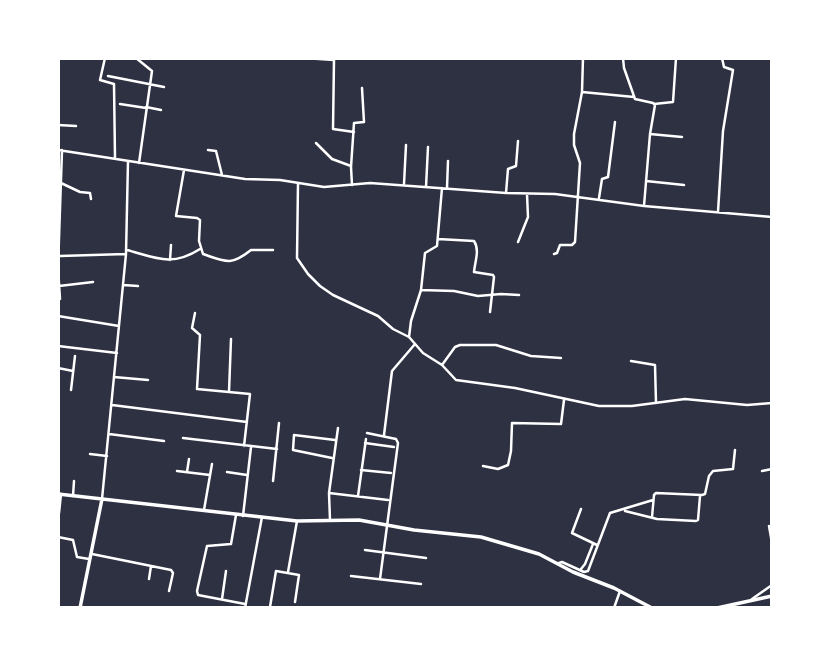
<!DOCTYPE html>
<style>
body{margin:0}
#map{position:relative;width:830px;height:666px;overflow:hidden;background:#2d3142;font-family:"Open Sans",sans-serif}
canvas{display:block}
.frame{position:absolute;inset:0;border:60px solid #fff;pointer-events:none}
</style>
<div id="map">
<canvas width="830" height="666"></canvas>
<div class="frame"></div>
</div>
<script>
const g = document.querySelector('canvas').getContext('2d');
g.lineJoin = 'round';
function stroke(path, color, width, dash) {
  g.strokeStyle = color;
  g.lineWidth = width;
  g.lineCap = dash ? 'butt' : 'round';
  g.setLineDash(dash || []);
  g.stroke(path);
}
const minor = new Path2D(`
 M105,58l-5,22 14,4 1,74
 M136,58l16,13 -13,92
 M304,58l30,2 -1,69 21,3
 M623,58l1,10 11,31 18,4 2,2 -5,29 -6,72
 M108,76l56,11
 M582,92l52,5
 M120,104l26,4
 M654,104l19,-2 3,-44
 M146,107l15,3
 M58,125l18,1
 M650,134l32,3
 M316,143l16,16 19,7
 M58,150l187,29 35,1 44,7 46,-4 136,10 49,1 89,12 128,11
 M208,150l8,1 6,24
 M184,170l-8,46 21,2 3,2 -1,21 4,13c23,8 28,12 48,-4h22
 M646,181l38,4
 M61,183l19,9 10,1 1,6
 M298,183l-1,75 11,16 12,12 13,9 45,21 15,13 16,8 14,16 19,12 14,15 59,8 84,18h33l53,-7 62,6 25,-2
 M404,184l2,-39
 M352,185l-1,-18 3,-44 10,-1 -2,-34
 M426,187l2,-40
 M447,188l1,-27
 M506,193l2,-24 8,-3 2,-25
 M599,198l3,-19 6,-2 7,-55
 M718,212l5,-81 10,-61 -9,-3 -2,-9
 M438,239l36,2c6,9 1,20 0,31l19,3 1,2 -4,35
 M518,242l10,-25 -1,-23
 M127,250c29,8 45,17 73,-1
 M554,254l3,-1 3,-8h12l3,-3 5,-79 -6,-18v-11l8,-42 1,-34
 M60,256l66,-2
 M170,260l1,-15
 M123,285l15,1
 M59,286l34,-4
 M421,290l33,1 24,5 23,-2 18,1
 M60,299l-2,-31 4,-118
 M195,313l-3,15 8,7 -3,54 53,5 -6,52
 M58,316l61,10
 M409,337l2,-16 10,-31 4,-37 12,-7 5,-58
 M58,346l59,7
 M631,361l24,4 1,38
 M442,365l13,-18 5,-2h36l35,11 30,2
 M58,368l15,3
 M114,377l34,3
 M71,390l4,-34
 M229,392l2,-53
 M112,405l135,17
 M367,433l29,6 2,4 -18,136
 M109,434l55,7
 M384,435l8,-64 23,-27
 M183,438l94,11
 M365,443l29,4
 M90,454l17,2
 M332,458l-39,-8 1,-15 41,5
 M483,466l15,3 10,-4 3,-14 1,-28 49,1 3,-24
 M361,470l30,3
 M177,471l33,4
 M762,471l10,-2
 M187,472l2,-13
 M227,472l20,3
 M273,481l6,-58
 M329,493l59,7
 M73,496l1,-15
 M358,496l8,-57
 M102,499l24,-245 2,-93
 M581,509l-9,24 25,12
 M204,510l8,-46
 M625,511l32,8 39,2 2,-1 2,-24
 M59,513l2,-19
 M236,515l-5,29 -24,2 -10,45 1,4 47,9
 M243,516l8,-69
 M652,517l2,-22 2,-2 46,2 3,-1 4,-18 4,-5 20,-2 2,-19
 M330,520l-1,-27 9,-65
 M769,526l3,17
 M58,537l15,3 4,17 12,2
 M365,550l61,8
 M92,554l79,16 2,3 -4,18
 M559,563l3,-1 22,10 4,-1 22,-58 43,-13
 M581,569l4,-5 8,-20
 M288,572l9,-51
 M351,576l70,8
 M149,579l2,-13
 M222,599l4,-28
 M752,599l20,-14
 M270,607l6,-36 23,4 -4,27
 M245,608l17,-91
 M614,608l6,-17`);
const tertiary = new Path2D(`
 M58,494l239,27 62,-1 55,10 67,7 58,17 34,18 41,16 38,20
 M80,608l22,-109
 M717,608l55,-12`);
stroke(minor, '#fff', 2.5);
stroke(tertiary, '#fff', 3.5);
</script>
